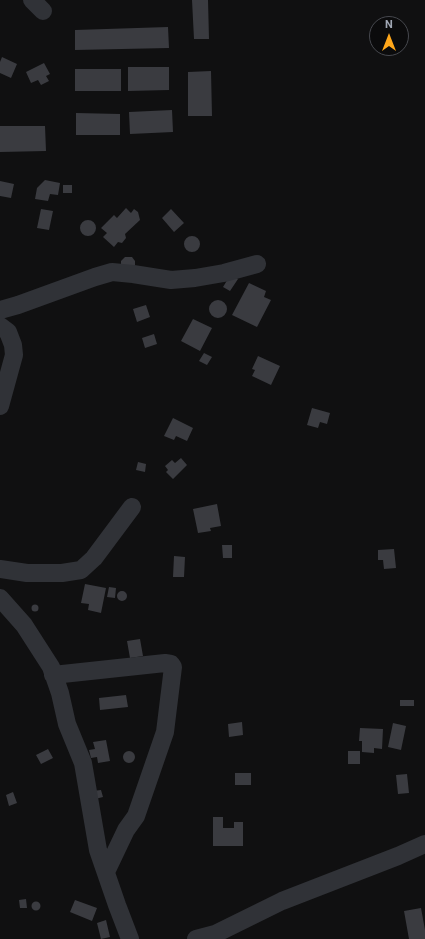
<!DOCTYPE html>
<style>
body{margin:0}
#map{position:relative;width:425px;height:939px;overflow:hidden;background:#101011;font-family:Roboto,sans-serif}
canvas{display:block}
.north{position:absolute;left:369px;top:16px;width:40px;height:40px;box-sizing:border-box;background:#0b0b0c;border:1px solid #47494f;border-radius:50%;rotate:0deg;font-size:11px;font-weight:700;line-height:16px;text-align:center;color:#a0a7b4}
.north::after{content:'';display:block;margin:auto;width:14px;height:18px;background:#ffa71a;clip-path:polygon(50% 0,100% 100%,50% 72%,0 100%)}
</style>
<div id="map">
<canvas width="425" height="939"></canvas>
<div class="north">N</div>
</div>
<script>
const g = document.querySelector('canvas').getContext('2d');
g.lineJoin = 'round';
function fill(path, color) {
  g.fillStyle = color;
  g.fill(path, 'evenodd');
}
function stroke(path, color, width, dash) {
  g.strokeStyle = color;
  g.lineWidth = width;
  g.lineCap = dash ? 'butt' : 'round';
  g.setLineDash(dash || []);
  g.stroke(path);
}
const building = new Path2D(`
 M192,0h16l1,39h-15z
 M168,27l1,21 -94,2v-20z
 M2,57l15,7 -6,14 -11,-5v-11z
 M44,63l6,11 -4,2 3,5 -8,4 -3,-5 -7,3 -5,-11z
 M128,67h41v23l-41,1z
 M75,69h46v22h-46z
 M211,71l1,45h-24v-44z
 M172,110l1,22 -43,2 -1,-22z
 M76,113l44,1v21h-44z
 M0,126h45l1,25 -46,1z
 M45,180l15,3 -2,12 -8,-1 -2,7 -13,-2 2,-11z
 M0,181l14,3 -3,14 -11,-2z
 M63,185h9v8h-9z
 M126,208l5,5 3,-4 4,3 2,8 -15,14 1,4 -4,5 -4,-1 -4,5 -11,-10 4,-4 -6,-5 13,-13 3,3z
 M41,209l12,2 -4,19 -12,-2z
 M171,209l13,14 -10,9 -12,-14z
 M80 228a8 8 0 1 1 16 0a8 8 0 1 1-16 0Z
 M184 244a8 8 0 1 1 16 0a8 8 0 1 1-16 0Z
 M125,257h7l3,4v5l-14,-1v-4z
 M231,274l7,5 -8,12 -7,-4z
 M249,283l17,8 -2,6 7,3 -14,27 -25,-12z
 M209 309a9 9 0 1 1 18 0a9 9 0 1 1-18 0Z
 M146,305l4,12 -13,5 -4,-13z
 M193,319l19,9 -12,23 -19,-10z
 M154,334l3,10 -12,4 -3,-10z
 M204,353l8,4 -5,8 -8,-4z
 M258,356l22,10 -9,19 -19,-9 3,-6 -3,-1z
 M312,408l18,5 -3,11 -7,-2 -2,6 -11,-3z
 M173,418l20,10 -6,13 -11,-5 -2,4 -10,-4z
 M181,458l6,7 -14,14 -7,-7 2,-2 -3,-4 7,-6 3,3z
 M138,462l8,2 -1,8 -9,-2z
 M217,504l4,22 -11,2 1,3 -13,2 -5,-24z
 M222,545h10v13h-9z
 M394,549l2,19 -12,1 -1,-9h-5v-10z
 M174,556l11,1 -1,20h-11z
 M85,584l21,4 -5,25 -13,-3 1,-6 -8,-1z
 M109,587l7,1 -1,10 -8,-1z
 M117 596a5 5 0 1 1 10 0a5 5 0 1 1-10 0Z
 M31.5 608a3.5 3.5 0 1 1 7 0a3.5 3.5 0 1 1-7 0Z
 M140,639l3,17 -13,2 -3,-17z
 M126,695l2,12 -28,3 -1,-12z
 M400,700h14v6h-14z
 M242,722l1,13 -14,2 -1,-13z
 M393,723l13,3 -5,24 -13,-3z
 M360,728l23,1 -1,20 -8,-1v5l-12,-1v-11h-3z
 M106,740l4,21 -12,2 -1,-6 -6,1 -2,-8 6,-1 -2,-7z
 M48,749l5,9 -12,6 -5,-9z
 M348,751h12v13h-12z
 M123 757a6 6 0 1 1 12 0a6 6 0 1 1-12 0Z
 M235,773h16v12h-16z
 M407,774l2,19 -11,1 -2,-19z
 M101,790l2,7 -8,2 -2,-8z
 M13,792l4,11 -8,3 -3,-11z
 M213,817h10v11h11v-6h9v24h-30z
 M26,899l1,9h-7l-1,-8z
 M75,900l22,8 -5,13 -22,-9z
 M31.5 906a4.5 4.5 0 1 1 9 0a4.5 4.5 0 1 1-9 0Z
 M421,908l4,22v9h-16l-5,-28z
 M106,920l4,17 -9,2 -4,-16z`);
const minor = new Path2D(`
 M32,0l11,11
 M0,310l18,-5 77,-28 17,-5 21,2 38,6 24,-2 29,-5 33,-9
 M0,326l8,6 5,13 1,10 -14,51
 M0,569l27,4h35l19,-3 13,-12 38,-51
 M0,598l24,27 27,42 9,26 7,31 16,39 15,87 19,55 13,34
 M53,675l112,-12 6,1 2,3 -8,65 -29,84 -10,14 -20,42
 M196,939l19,-5 67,-33 116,-45 27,-12`);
fill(building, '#3a3b40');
stroke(minor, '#303237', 18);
</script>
